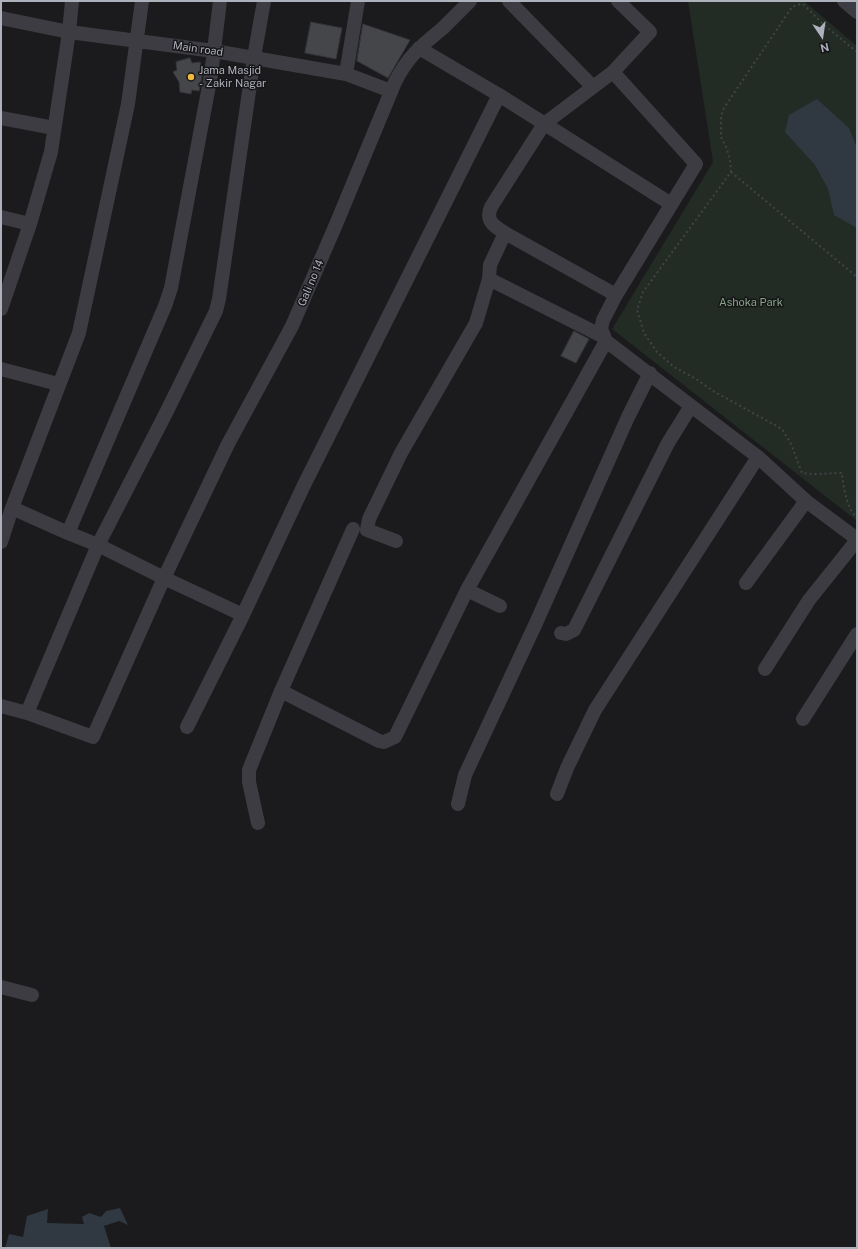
<!DOCTYPE html>
<style>
body{margin:0}
#map{position:relative;width:858px;height:1249px;overflow:hidden;background:#1b1a1d;font-family:"Public Sans",sans-serif}
canvas{display:block}
.frame{position:absolute;inset:0;border:2px solid #adb1bc;pointer-events:none}
.north{position:absolute;left:802px;top:16px;width:40px;height:40px;-webkit-text-stroke:3px #161518;paint-order:stroke;rotate:167deg;font-size:11px;font-weight:700;line-height:16px;text-align:center;color:#adb1bc}
.north::after{content:'';display:block;margin:auto;width:14px;height:18px;background:#adb1bc;clip-path:polygon(50% 0,100% 100%,50% 72%,0 100%)}
</style>
<div id="map">
<canvas width="858" height="1249"></canvas>
<div class="frame"></div>
<div class="north">N</div>
</div>
<script>
const g = document.querySelector('canvas').getContext('2d');
g.lineJoin = 'round';
function fill(path, color) {
  g.fillStyle = color;
  g.fill(path, 'evenodd');
}
function stroke(path, color, width, dash) {
  g.strokeStyle = color;
  g.lineWidth = width;
  g.lineCap = dash ? 'butt' : 'round';
  g.setLineDash(dash || []);
  g.stroke(path);
}
function write(font, color, halo, rows, align = 'center') {
  g.font = font + ' "Public Sans",sans-serif';
  g.lineWidth = 3;
  g.setLineDash([]);
  g.textBaseline = 'middle';
  g.strokeStyle = halo;
  g.fillStyle = color;
  for (const [text, x, y, turn = 0] of rows) {
    g.save();
    g.translate(x, y);
    g.rotate((+turn || 0) * Math.PI / 180);
    g.textAlign = isNaN(turn) ? turn : align;
    if (halo) g.strokeText(text, 0, 0);
    g.fillText(text, 0, 0);
    g.restore();
  }
}
const green = new Path2D(`
 M688,1h116l53,45v475l-245,-192 101,-167z`);
const water = new Path2D(`
 M817,99l32,29 8,20v80l-23,-13 -6,-26 -13,-24 -30,-33 4,-17z
 M120,1208l8,17 -9,-4 -15,5 7,22h-106l4,-14 14,3 4,-21 21,-7 -1,14 37,1 -2,-7 7,-4 12,4 5,-6z`);
const building = new Path2D(`
 M311,22l31,6 -6,31 -31,-6z
 M363,24l47,16 -22,38 -31,-17z
 M190,58l2,5 8,-1 3,9 -4,20 -7,-1 -1,4 -11,-2 -1,-10 -6,-10 4,-2 -1,-8z
 M574,331l15,8 -13,24 -15,-7z`);
const path = new Path2D(`
 M857,52l-33,-27 -20,-20 -3,-1 -9,3 -68,101 -3,8v21l5,10 4,12 1,13 -88,120 -6,18 7,23 13,19 17,15 22,12 17,12 69,38 9,15 11,29c13,2 26,0 40,0 1,12 5,38 15,44
 M731,172l126,105`);
const minor = new Path2D(`
 M509,1l84,86
 M844,1l13,11
 M1,18l68,14 145,19 132,23 45,17
 M419,48l80,47 172,109
 M613,72l83,92 -80,131 -13,25 -2,9 5,12 152,116 48,44 51,38
 M346,74l12,-73
 M1,118l53,10
 M1,217l29,7
 M489,279l115,58
 M616,295l-111,-62c-11,-7 -20,-12 -14,-26l53,-83 69,-52 37,-40 -32,-31
 M1,309l29,-85 21,-72 18,-120 3,-31
 M1,369l57,15
 M12,508l56,25 30,12 66,33 79,37
 M68,533l97,-227 6,-18 40,-213 9,-74
 M396,541l-29,-11 2,-11 32,-66 75,-130 13,-44 1,-14 15,-32
 M1,542l11,-34 67,-175 49,-229 14,-103
 M746,583l60,-82
 M467,590l33,16
 M561,633l5,1 8,-4 94,-187 23,-37
 M765,669l44,-69 48,-60
 M281,691l98,50 5,1 11,-5 72,-147 139,-249
 M1,706l26,7 66,24 71,-159 64,-134 64,-118 45,-104 58,-140c13,-26 26,-36 48,-54 9,-9 18,-18 27,-27
 M27,713l71,-168 69,-134 49,-100 3,-12 35,-242 10,-56
 M803,719l54,-85
 M187,727l56,-112 61,-130 195,-390
 M557,794l10,-26 28,-58 163,-253
 M458,804l7,-29 71,-152 92,-206 22,-44
 M258,823l-9,-41v-12l32,-79 72,-162
 M1,987l31,8`);
const markers = [
 [191,77,4,"#efba40"]
];
const streetNames = [
 ["Main road",198,49,8],
 ["Gali no 14",311,283,-67]
];
const poiNames = [
 ["Jama Masjid",199,71],
 ["- Zakir Nagar",199,84]
];
const parkNames = [
 ["Ashoka Park",751,303]
];
fill(green, '#222b24');
fill(water, '#303941');
fill(building, '#45464a');
stroke(building, '#353539', 1);
stroke(path, '#424349', 2, [2, 3]);
stroke(minor, '#3c3c42', 14);
for (const [x, y, r, color] of markers) {
  const dot = new Path2D();
  dot.arc(x, y, r, 0, 2 * Math.PI);
  g.fillStyle = color;
  g.fill(dot);
  stroke(dot, '#161518', 1.5);
}
write('11px', '#adb1bc', '#161518', streetNames);
write('11px', '#adb1bc', '#161518', poiNames, 'left');
write('11px', '#85a688', '#161518', parkNames);
</script>
